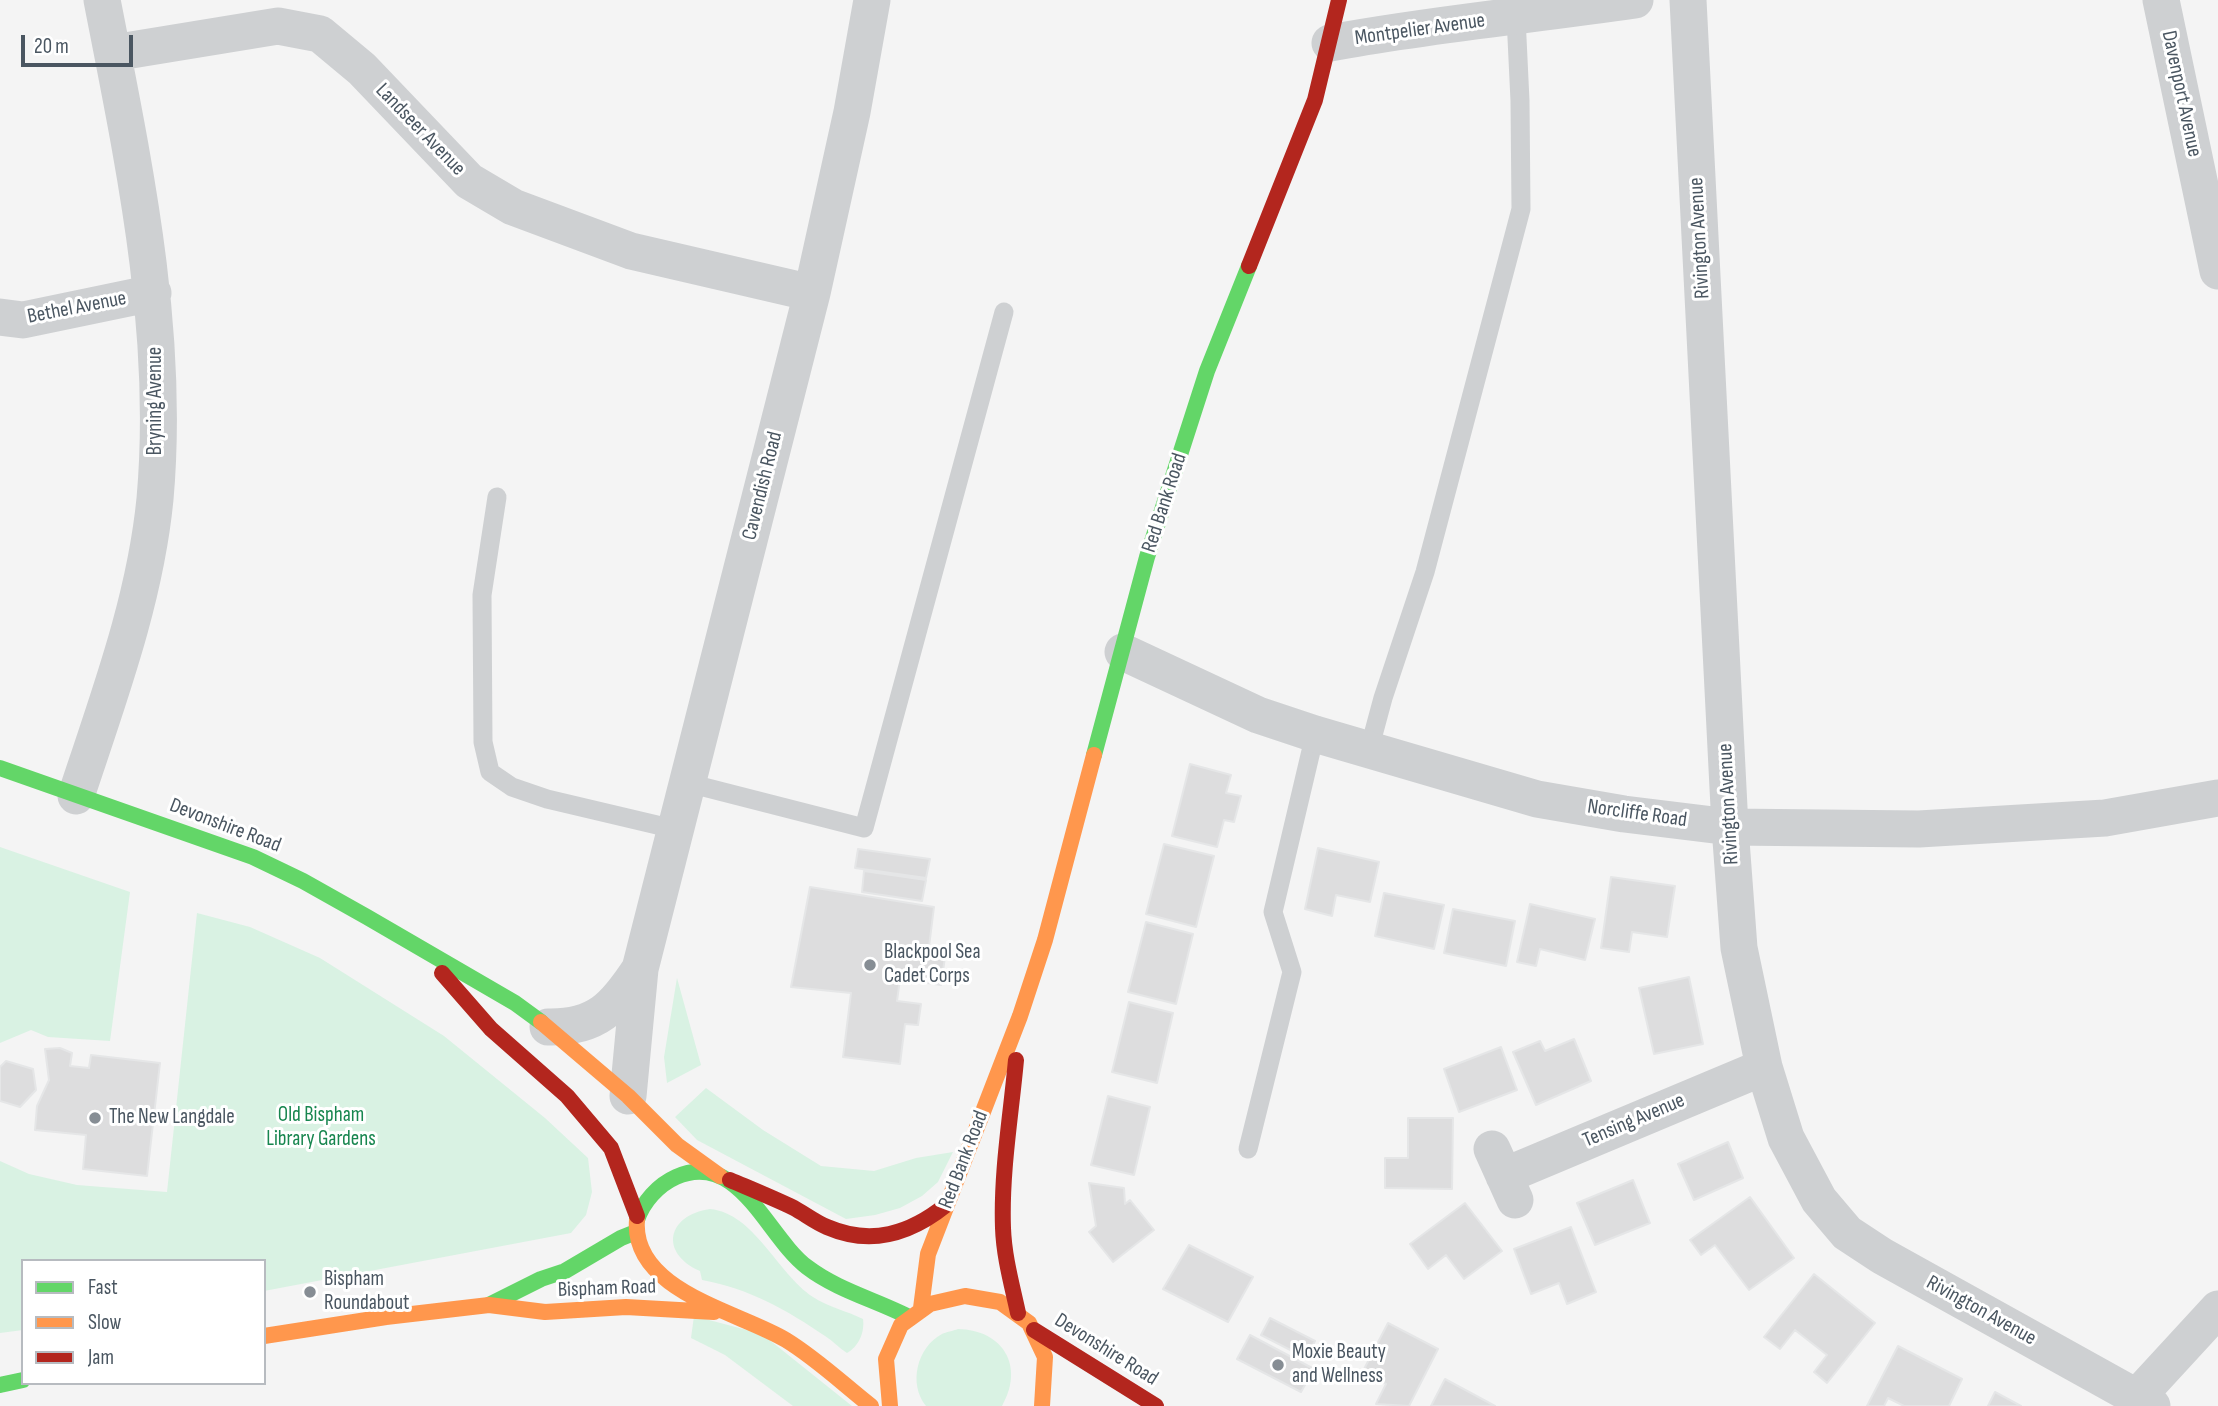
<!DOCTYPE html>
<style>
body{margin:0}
#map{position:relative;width:2218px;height:1406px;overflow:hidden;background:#f4f4f4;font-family:"Sofia Sans Condensed",sans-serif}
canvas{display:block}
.legend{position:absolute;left:21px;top:1259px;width:245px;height:126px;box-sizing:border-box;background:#fff;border:2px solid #b7bbc0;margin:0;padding:9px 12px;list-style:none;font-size:21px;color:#4a5661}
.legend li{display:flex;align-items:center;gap:14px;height:35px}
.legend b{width:35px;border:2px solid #b7bbc0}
.scale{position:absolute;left:21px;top:35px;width:112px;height:32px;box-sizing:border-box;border:4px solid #4a5661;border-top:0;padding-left:9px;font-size:21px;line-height:24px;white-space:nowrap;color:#4a5661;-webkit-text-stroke:5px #fff;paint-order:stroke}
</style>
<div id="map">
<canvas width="2218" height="1406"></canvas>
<ul class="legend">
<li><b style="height:9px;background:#63d668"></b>Fast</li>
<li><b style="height:9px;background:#ff974d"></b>Slow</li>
<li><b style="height:9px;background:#b3261e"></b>Jam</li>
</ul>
<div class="scale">20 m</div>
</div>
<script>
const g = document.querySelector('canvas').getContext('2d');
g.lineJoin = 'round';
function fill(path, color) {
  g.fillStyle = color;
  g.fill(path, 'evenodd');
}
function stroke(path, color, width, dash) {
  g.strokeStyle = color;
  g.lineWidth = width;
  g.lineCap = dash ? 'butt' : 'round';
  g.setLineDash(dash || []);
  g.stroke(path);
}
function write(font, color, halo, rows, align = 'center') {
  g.font = font + ' "Sofia Sans Condensed",sans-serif';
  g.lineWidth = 6;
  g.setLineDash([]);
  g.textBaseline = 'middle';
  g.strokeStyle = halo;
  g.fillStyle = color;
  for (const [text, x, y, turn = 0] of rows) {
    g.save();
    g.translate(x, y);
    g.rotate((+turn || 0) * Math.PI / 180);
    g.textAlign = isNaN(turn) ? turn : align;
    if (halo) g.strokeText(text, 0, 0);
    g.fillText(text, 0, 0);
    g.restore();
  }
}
const green = new Path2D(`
 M0,847l130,45 -20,149 -62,-4 -17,-7 -31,13z
 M197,913l53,14 70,31 124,78 101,82 43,40 4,34 -6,23 -15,18 -307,58v-30h-241v69l-23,3v-172l29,13 48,11 90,7z
 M677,978l24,87 -34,18 -3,-26z
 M706,1088l57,42 58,36 53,5 42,-13 37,-6 -15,30 -16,14 -22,12 -25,7 -29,4 -149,-79 -22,-23z
 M710,1209c44,4 67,64 103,88 15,10 34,14 50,22 2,14 -5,28 -16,34 -8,-5 -14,-12 -22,-17 -38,-26 -77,-48 -123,-56l-2,-9c-41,-18 -33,-56 10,-62z
 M694,1316l68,18 90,72h-59l-68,-51 -34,-17z
 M958,1329c45,1 67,37 44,77h-76c-18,-22 -9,-59 16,-72 4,-2 11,-3 16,-5z`);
const building = new Path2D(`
 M1190,764l41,11 -5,18 15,3 -7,26 -10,-2 -7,27 -45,-11z
 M1164,844l50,12 -18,71 -50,-13z
 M1318,848l61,14 -9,40 -34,-7 -4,21 -27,-7z
 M858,849l72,10 -4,19 -71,-10z
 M864,871l62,9 -4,21 -60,-9z
 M1611,877l64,9 -8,51 -35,-5 -3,20 -28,-4z
 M810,887l124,20 -5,40 17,3 -5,35 -41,-6 -3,22 24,3 -3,21 -13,-1 -5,40 -57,-7 8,-64 -60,-6z
 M1384,893l60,12 -10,44 -59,-13z
 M1530,904l65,15 -10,41 -45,-11 -4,17 -19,-4z
 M1453,909l62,12 -9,45 -62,-13z
 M1146,922l47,12 -17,70 -48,-12z
 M1689,977l14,67 -49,10 -15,-66z
 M1129,1002l44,11 -16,70 -45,-11z
 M1574,1039l17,42 -55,24 -23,-53 27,-11 5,10z
 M1501,1047l16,43 -58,22 -15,-43z
 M60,1048l12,5 -2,13 19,2 2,-13 69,8 -13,113 -64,-7 3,-34 -51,-5 2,-24 12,-26 -4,-31z
 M6,1061l27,8 3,21 -16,17 -20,-6v-34z
 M1108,1096l42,11 -16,68 -43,-10z
 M1408,1118h45l-1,71 -67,-1v-30h23z
 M1728,1142l15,36 -49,22 -16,-36z
 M1633,1180l17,43 -55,22 -18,-42z
 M1089,1183l35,5 1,16 5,-4 24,30 -41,32 -24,-30 7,-6z
 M1750,1197l44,61 -45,32 -34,-45 -14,10 -11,-15z
 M1465,1203l37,48 -38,28 -18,-24 -18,14 -18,-25z
 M1571,1227l25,65 -29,12 -8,-21 -28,11 -17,-45z
 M1189,1245l64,32 -25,45 -65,-33z
 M1814,1274l61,49 -48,60 -13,-11 13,-17 -32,-25 -15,19 -16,-12z
 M1270,1318l45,23 -9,17 -45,-23z
 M1388,1323l50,26 -29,57 -33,-2 10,-20 -24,-11z
 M1250,1335l64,34 -13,23 -64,-33z
 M1898,1346l64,33 -13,27h-45l-16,-8 -4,8h-17z
 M1445,1379l50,27h-64z
 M1995,1392l26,14h-33z`);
const lane = new Path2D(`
 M497,497l-15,98 1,147 7,30 22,15 35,12 127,30
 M1369,750l14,-52 42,-126 96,-363 -1,-108 -4,-84
 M688,783l176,45 140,-516
 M1248,1149l44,-177 -19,-60 42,-178`);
const street = new Path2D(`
 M1688,0l42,827 9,121 25,119 22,71 33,62 28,33 35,23 270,150
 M2161,0l57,271
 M1330,43c101,-19 203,-28 305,-43
 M113,53l165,-27 42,8 42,35 107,112 44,26 118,44 181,42
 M0,317l23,3 130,-27
 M1123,652l135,63 57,19 222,65 87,15 106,13 189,2 186,-11 113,-20
 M76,796c32,-97 69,-195 79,-297 15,-168 -21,-335 -53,-499
 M548,1027c49,1 67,-20 92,-58
 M628,1096l12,-127 172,-676 40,-181 20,-112
 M1492,1149l23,51
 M1504,1176l260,-109
 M2137,1397l81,-88`);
const fast = new Path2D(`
 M1094,755l53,-198 60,-186 42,-105
 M0,768l253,89 50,24 64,36 148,86 26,19
 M637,1220c6,-18 21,-35 39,-43 63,-28 91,60 131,90 30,23 69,33 102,50
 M489,1305l52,-26 24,-8 56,-33 15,-6
 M0,1385l23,-5`);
const slow = new Path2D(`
 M541,1022l87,74 49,49 43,31
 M637,1220c-6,71 103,92 149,120 31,19 57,44 85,66
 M921,1308l7,-54 92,-238 25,-76 49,-185
 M264,1336l122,-19 103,-12 56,7 81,-5 88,5
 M890,1406l-4,-47 15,-34 29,-21 35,-8 35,6 29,21 16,34 -3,49`);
const jam = new Path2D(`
 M1249,266l66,-166 24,-100
 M442,973l49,56 76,67 44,52 26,68
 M1016,1060c-5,55 -15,112 -13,168 1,29 9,57 15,85
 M730,1180c21,9 43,18 64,28 11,6 21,14 33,19 44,19 83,7 119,-22
 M1034,1330l122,76`);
const markers = [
 [870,965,7,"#868d94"],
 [95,1118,7,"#868d94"],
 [310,1292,7,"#868d94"],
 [1278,1365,7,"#868d94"]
];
const streetNames = [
 ["Montpelier Avenue",1420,30,-8],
 ["Davenport Avenue",2181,94,78],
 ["Landseer Avenue",420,130,46],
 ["Rivington Avenue",1700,238,-93],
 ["Bethel Avenue",77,308,-11],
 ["Bryning Avenue",156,401,-90],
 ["Cavendish Road",763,486,-76],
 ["Red Bank Road",1165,503,-72],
 ["Rivington Avenue",1729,804,-93],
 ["Norcliffe Road",1637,814,8],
 ["Devonshire Road",225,826,21],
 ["Tensing Avenue",1634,1121,-23],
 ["Red Bank Road",964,1160,-69],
 ["Bispham Road",607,1289,-2],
 ["Rivington Avenue",1981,1311,29],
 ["Devonshire Road",1106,1350,32]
];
const poiNames = [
 ["Blackpool Sea",884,953],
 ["Cadet Corps",884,977],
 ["The New Langdale",109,1118],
 ["Bispham",324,1280],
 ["Roundabout",324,1304],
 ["Moxie Beauty",1292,1353],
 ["and Wellness",1292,1377]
];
const parkNames = [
 ["Old Bispham",321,1116],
 ["Library Gardens",321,1140]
];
fill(green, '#d9f2e3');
fill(building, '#ddddde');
stroke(building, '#e5e6e7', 2);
stroke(lane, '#ced0d2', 19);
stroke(street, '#ced0d2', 37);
stroke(fast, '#63d668', 16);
stroke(slow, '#ff974d', 16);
stroke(jam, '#b3261e', 16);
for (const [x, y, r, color] of markers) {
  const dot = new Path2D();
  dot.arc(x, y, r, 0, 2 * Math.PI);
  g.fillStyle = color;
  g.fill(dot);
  stroke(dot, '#fff', 2.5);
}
write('21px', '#4a5661', '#fff', streetNames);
write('21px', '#4a5661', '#fff', poiNames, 'left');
write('21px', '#17864f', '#fff', parkNames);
</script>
